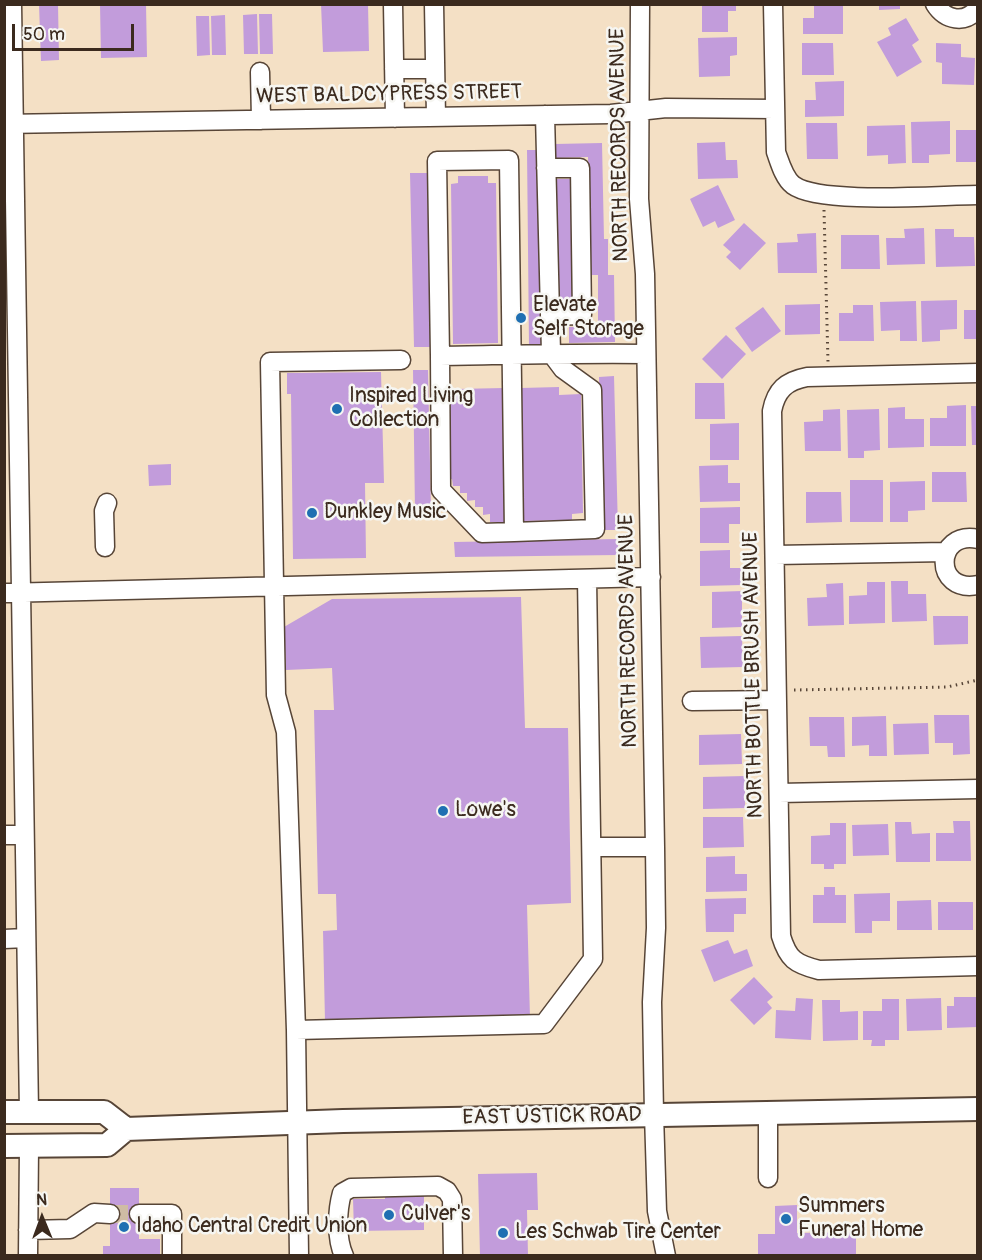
<!DOCTYPE html>
<style>
body{margin:0}
#map{position:relative;width:982px;height:1260px;overflow:hidden;background:#f4e0c5;font-family:Pangolin,sans-serif}
canvas{display:block}
.frame{position:absolute;inset:0;border:6px solid #3b2a1e;pointer-events:none}
.north{position:absolute;left:12px;top:1188px;width:60px;height:60px;-webkit-text-stroke:4px #f6f6f2;paint-order:stroke;rotate:359deg;font-size:16px;font-weight:700;line-height:24px;text-align:center;color:#3b2a1e}
.north::after{content:'';display:block;margin:auto;width:21px;height:27px;background:#3b2a1e;clip-path:polygon(50% 0,100% 100%,50% 72%,0 100%)}
.scale{position:absolute;left:12px;top:24px;width:122px;height:27px;box-sizing:border-box;border:3px solid #3b2a1e;border-top:0;padding-left:8px;font-size:18px;line-height:21px;white-space:nowrap;color:#3b2a1e;-webkit-text-stroke:4px #f6f6f2;paint-order:stroke}
</style>
<div id="map">
<canvas width="982" height="1260"></canvas>
<div class="frame"></div>
<div class="north">N</div>
<div class="scale">50 m</div>
</div>
<script>
const g = document.querySelector('canvas').getContext('2d');
g.lineJoin = 'round';
function fill(path, color) {
  g.fillStyle = color;
  g.fill(path, 'evenodd');
}
function stroke(path, color, width, dash) {
  g.strokeStyle = color;
  g.lineWidth = width;
  g.lineCap = dash ? 'butt' : 'round';
  g.setLineDash(dash || []);
  g.stroke(path);
}
function write(font, color, halo, rows, align = 'center') {
  g.font = font + ' Pangolin,sans-serif';
  g.lineWidth = 5;
  g.setLineDash([]);
  g.textBaseline = 'middle';
  g.strokeStyle = halo;
  g.fillStyle = color;
  for (const [text, x, y, turn = 0] of rows) {
    g.save();
    g.translate(x, y);
    g.rotate((+turn || 0) * Math.PI / 180);
    g.textAlign = isNaN(turn) ? turn : align;
    if (halo) g.strokeText(text, 0, 0);
    g.fillText(text, 0, 0);
    g.restore();
  }
}
const building = new Path2D(`
 M39,4h19l1,56 -18,1z
 M100,4h46l1,53 -46,1z
 M321,4h47l1,47 -46,1z
 M702,4h34v7h-8v21h-26z
 M814,4h29v30h-40v-16h11z
 M879,4h21v5l-21,1z
 M257,14l1,40h-14l-1,-39z
 M259,14h13l1,40h-13z
 M225,15l1,40h-14l-1,-39z
 M196,16h13l1,39 -13,1z
 M906,18l13,22 -7,5 10,17 -25,15 -20,-35 14,-7 -3,-7z
 M737,37v18l-7,1v20l-31,1 -1,-39z
 M802,43h31l1,32h-32z
 M936,43l25,1v13l14,1 -1,27 -32,-1v-21l-6,-1z
 M844,81v35l-39,1v-17h11l-1,-18z
 M950,121v33l-21,1v8h-17l-1,-41z
 M806,123h31l1,36h-31z
 M905,125l1,38 -18,1v-9l-21,1v-30z
 M956,130h22v32h-22z
 M725,142l1,18h11l1,18 -40,1 -1,-36z
 M602,143l2,96h4v36h6l1,67 -46,1v-16l29,-1v-51h-8l-2,-118 -32,1 -1,-14z
 M527,150h11l3,197h-12z
 M410,173h19l4,174h-19z
 M458,176h30v7h8l2,160 -45,1 -2,-160 7,-1z
 M554,179h17l3,130h-16z
 M718,185l17,35 -17,8 -3,-7 -12,6 -13,-28z
 M744,223l22,20 -26,27 -14,-13 5,-5 -8,-7z
 M924,228l1,36 -38,1 -1,-27h19l-1,-9z
 M935,229h19v8h20l1,29 -39,1z
 M816,233l1,40h-39l-1,-30 21,-1 -1,-8z
 M841,235h38l1,34h-39z
 M957,300v29l-17,1v11l-18,1 -1,-41z
 M916,301l1,40h-17v-11l-19,1 -1,-29z
 M820,304v30l-35,1v-30z
 M853,305h20l1,36h-35v-28h14z
 M763,307l18,24 -29,21 -17,-24z
 M964,310h14v29h-14z
 M726,335l20,19 -24,25 -20,-20z
 M413,370h15l3,141h-16z
 M381,372l3,111h-19l1,75 -73,1 -2,-165h-4v-21z
 M614,376l4,154h-16l-3,-153z
 M695,383h29l1,36h-30z
 M559,387v8l22,-1 2,119 -11,1v6l-48,1 -3,-133z
 M504,388l1,134h-15v-8l-7,1v-8h-8v-7l-8,1v-8h-7v-7h-7l-1,-7h-3l-1,-78h8v-12z
 M966,405v41h-36v-28h17v-12z
 M971,406h7v39h-6z
 M905,407v12h19v28l-36,1v-40z
 M840,409l1,42h-36l-1,-29 19,-1v-11z
 M879,409l1,41 -16,1v7h-16l-1,-48z
 M739,423v37h-29v-36z
 M171,464v21l-22,1 -1,-21z
 M728,465v18h12v18l-40,1 -1,-36z
 M932,472h34l1,30h-35z
 M850,480h33v42h-33z
 M925,481v29l-17,1v11h-18v-40z
 M806,492h35l1,30 -36,1z
 M740,507v17h-11v19h-29v-35z
 M618,539v16l-163,2 -1,-15z
 M730,550v18h11l1,17 -42,1v-35z
 M891,581h17v13h18l1,27 -35,1z
 M867,582h18v41l-36,1v-28l18,-1z
 M843,583l1,42 -36,1 -1,-28 20,-1 -1,-13z
 M742,591v36l-30,1v-36z
 M521,597l4,131h43l3,175 -44,2 3,113 -205,3 -2,-90 14,-1 -1,-36h-18l-4,-184h20l-2,-42 -46,2 -2,-43 48,-28z
 M933,616h35v28l-34,1z
 M742,636l1,31 -42,1 -1,-31z
 M934,715h35l1,39 -17,1v-12h-18z
 M886,716l1,40h-18v-11l-17,1v-29z
 M809,717h35l1,40h-17l-1,-11h-17z
 M928,723l1,31 -35,1 -1,-31z
 M741,734l1,30 -43,1v-30z
 M745,776v32l-42,1v-32z
 M703,817h40l1,30 -41,1z
 M953,821h17l1,40h-35v-28h18z
 M895,822h16l1,12 18,-1v29h-34z
 M830,823h16v41h-12v5h-10v-5h-13v-28l19,-1z
 M888,824l1,31 -36,1 -1,-31z
 M735,856v18h12v17l-41,1v-35z
 M824,887h11v8h11v28h-33v-28h11z
 M890,893v28h-18v12h-17l-1,-39z
 M746,898v16h-12v18h-28l-1,-33z
 M931,900l1,30h-35v-29z
 M938,902h35v28h-35z
 M728,940l6,14 13,-5 6,17 -39,16 -13,-32z
 M754,977l19,20 -6,5 5,6 -18,17 -24,-25z
 M954,997h24v30l-31,1v-22h7z
 M796,998l17,1 -2,41 -36,-2 1,-28 19,1z
 M941,998l1,32 -35,1 -1,-32z
 M882,999h17v41h-14v6h-14l1,-6h-9v-29h19z
 M822,1000h18v12l18,-1v29l-35,1z
 M537,1173l1,37h-11l1,46h-48l-2,-82z
 M110,1188h29v51h21v17h-57v-10h7z
 M385,1192l39,1v37l-70,1 -1,-32h32z
 M797,1205v28l59,-1v24h-98v-22h17v-28z`);
const minorTunnel = new Path2D(`
 M110,1214h29`);
const path = new Path2D(`
 M824,210l4,152
 M794,690l153,-3 31,-7`);
const minor = new Path2D(`
 M12,4l17,1108
 M393,4l2,114
 M434,4l2,113
 M640,4l-1,195 6,75 10,573 1,81 -4,74 2,112 3,97 9,45
 M773,4l3,148c4,11 8,26 17,33 27,20 146,10 185,10
 M935,4c10,16 30,21 43,4
 M394,69h41
 M260,72l1,48
 M4,124l607,-10 55,-6 109,1
 M546,168h34l2,147 -32,1
 M440,356l1,134 41,43 32,-1 -5,-372 -72,1 3,195c69,-1 138,-3 206,-2
 M978,373l-171,4c-21,4 -31,13 -35,34l9,525c7,23 14,28 38,34l159,-4
 M514,532l81,-3 -3,-139 -29,-21 -12,-16 -6,-238
 M978,539c-44,-9 -45,55 0,46
 M105,547l-1,-36 3,-8
 M775,555l171,-3
 M4,593l647,-16
 M692,701l85,-1
 M779,793l199,-4
 M4,835h20
 M592,847h63
 M4,939l22,-1
 M296,1030l248,-6 49,-65 -6,-380
 M768,1113v65
 M139,1214h33v42
 M28,1230l42,-1 24,-16 16,1
 M28,1256l1,-110
 M299,1256l-3,-226 -10,-298 -10,-37 -6,-333 131,-2
 M344,1256c-8,-18 -7,-45 -2,-63l9,-5 87,-2 9,5 5,8 1,57`);
const major = new Path2D(`
 M4,1112h100l22,17
 M4,1146l103,-1 19,-16 217,-8 635,-12`);
const markers = [
 [521,318,6,"#1f6fb2"],
 [337,409,6,"#1f6fb2"],
 [312,513,6,"#1f6fb2"],
 [443,811,6,"#1f6fb2"],
 [389,1215,6,"#1f6fb2"],
 [786,1219,6,"#1f6fb2"],
 [124,1227,6,"#1f6fb2"],
 [503,1233,6,"#1f6fb2"]
];
const streetNames = [
 ["WEST BALDCYPRESS STREET",389,95,-1],
 ["NORTH RECORDS AVENUE",620,145,-91],
 ["NORTH RECORDS AVENUE",629,631,-91],
 ["NORTH BOTTLE BRUSH AVENUE",754,675,-91],
 ["EAST USTICK ROAD",552,1117,-1]
];
const poiNames = [
 ["Elevate",533,306],
 ["Self Storage",533,330],
 ["Inspired Living",349,397],
 ["Collection",349,421],
 ["Dunkley Music",324,513],
 ["Lowe's",455,811],
 ["Summers",798,1207],
 ["Funeral Home",798,1231],
 ["Culver's",401,1215],
 ["Idaho Central Credit Union",136,1227],
 ["Les Schwab Tire Center",515,1233]
];
fill(building, '#c29cdb');
stroke(minorTunnel, '#cfbca4', 18, [18, 9]);
stroke(minor, '#574537', 21);
stroke(major, '#574537', 26);
stroke(path, '#574537', 3, [1.5, 4.5]);
stroke(minor, '#fff', 18);
stroke(major, '#fff', 22);
for (const [x, y, r, color] of markers) {
  const dot = new Path2D();
  dot.arc(x, y, r, 0, 2 * Math.PI);
  g.fillStyle = color;
  g.fill(dot);
  stroke(dot, '#f6f6f2', 2);
}
write('21px', '#3b2a1e', '#f6f6f2', streetNames);
write('21px', '#3b2a1e', '#f6f6f2', poiNames, 'left');
</script>
